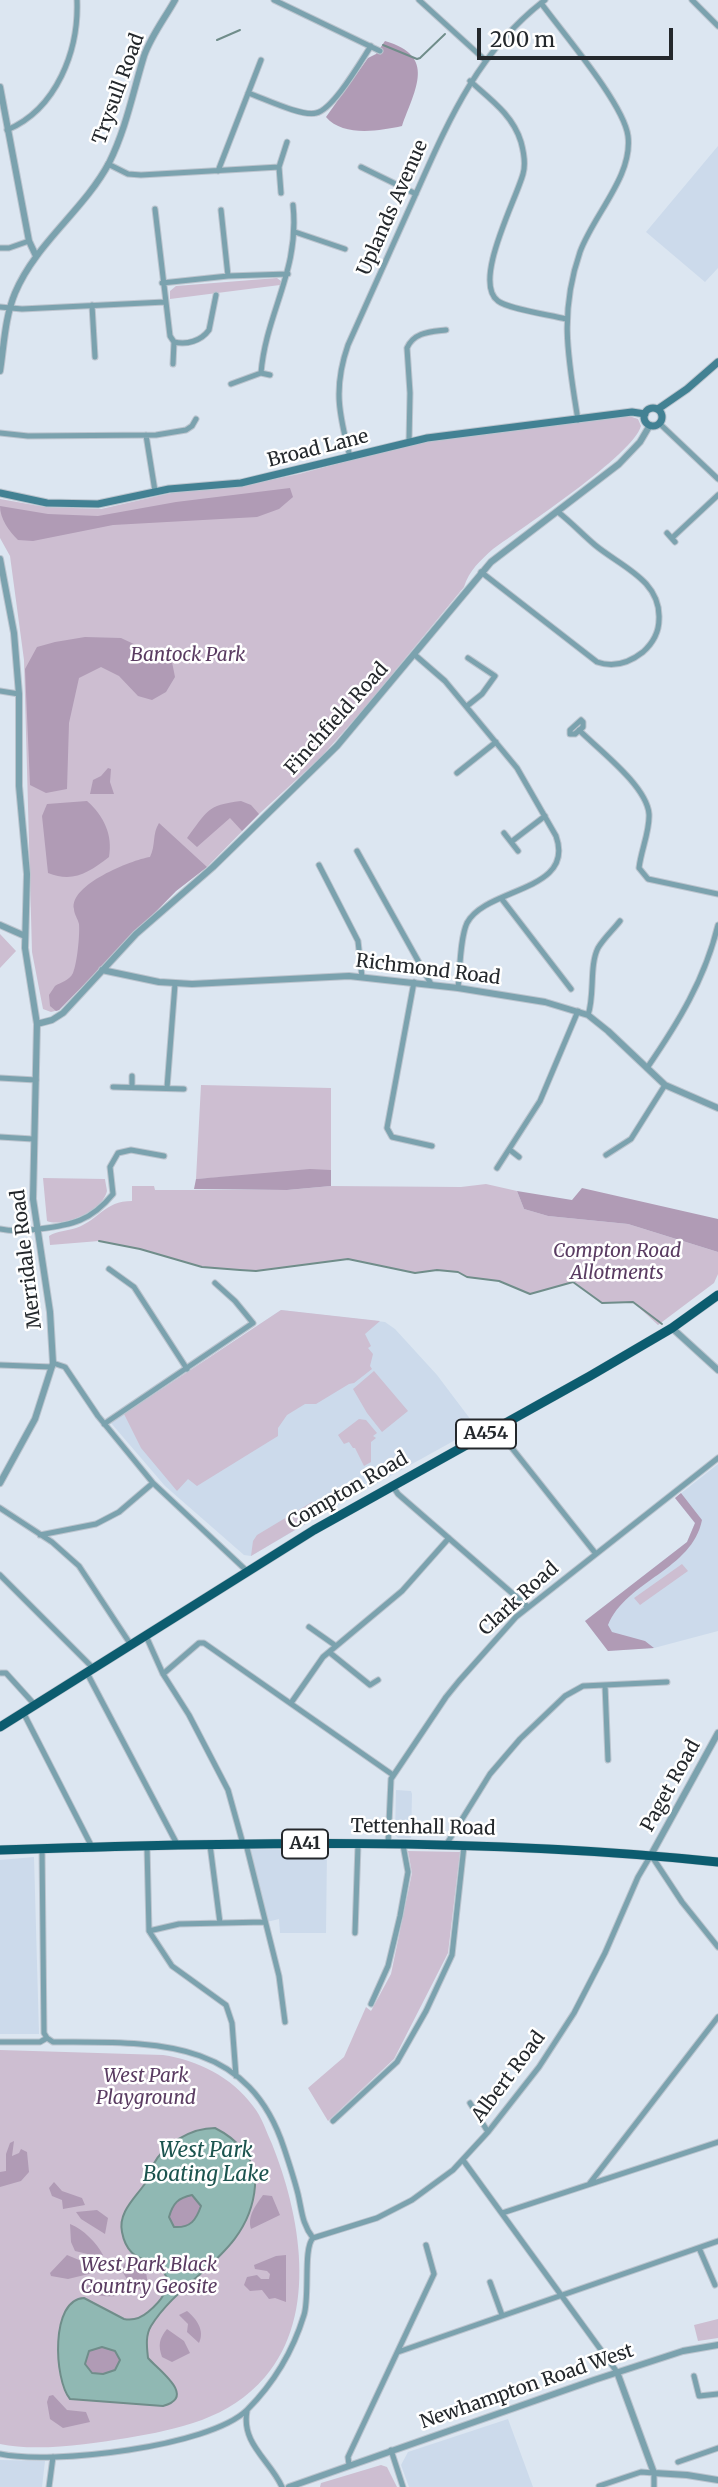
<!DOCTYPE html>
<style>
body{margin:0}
#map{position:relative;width:718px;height:2487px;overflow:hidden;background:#dce6f1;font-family:Merriweather,serif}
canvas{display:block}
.scale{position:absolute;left:477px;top:28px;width:196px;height:32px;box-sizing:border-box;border:4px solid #24282c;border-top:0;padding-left:9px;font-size:21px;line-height:24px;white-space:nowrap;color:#24282c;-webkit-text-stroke:5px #fff;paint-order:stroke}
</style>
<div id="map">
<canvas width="718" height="2487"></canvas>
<div class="scale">200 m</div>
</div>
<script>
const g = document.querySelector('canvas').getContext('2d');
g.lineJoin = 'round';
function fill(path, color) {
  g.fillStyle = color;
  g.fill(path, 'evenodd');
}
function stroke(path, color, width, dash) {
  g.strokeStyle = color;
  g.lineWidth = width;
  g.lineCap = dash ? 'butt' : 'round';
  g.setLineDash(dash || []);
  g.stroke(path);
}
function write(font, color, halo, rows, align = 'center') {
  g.font = font + ' Merriweather,serif';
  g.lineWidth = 5;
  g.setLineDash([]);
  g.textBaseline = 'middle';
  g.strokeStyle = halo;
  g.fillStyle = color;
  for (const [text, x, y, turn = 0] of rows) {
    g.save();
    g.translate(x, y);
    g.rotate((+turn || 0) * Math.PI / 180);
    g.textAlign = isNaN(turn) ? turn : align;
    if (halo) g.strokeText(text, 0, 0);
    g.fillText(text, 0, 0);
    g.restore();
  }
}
const built = new Path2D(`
 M718,146v122l-13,14 -59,-50z
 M281,1310l104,12 10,7 42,46 40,53 -139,77 -87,51 -7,-1 -79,-69 -54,-63z
 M718,1464v167l-64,17 -46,3 -23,-30 102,-79 8,-19 -20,-25z
 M396,1790l15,1 1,3 -1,44h-13l-3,-3z
 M249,1849l78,1 -1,83h-46l-1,-14 -12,3z
 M34,1857l5,177h-39v-174z
 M508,2419l25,68h-124l-8,-22 7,-13z
 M0,2460l45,1 -3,26h-42z`);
const green = new Path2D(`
 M277,278l4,3 -1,4 -110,14v-8l6,-5z
 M629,416l9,3 3,7c-8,29 -119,102 -148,123 -12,11 -24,21 -29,38l-103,125 -40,45 -62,57 -52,53 -31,24 -117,119 -8,2 -8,-3 -11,-57 -8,-292 -14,-104 -10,-18v-39l45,8 56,2 79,-18 65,-6 54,-11 112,-30z
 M0,934l16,17 -16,17z
 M201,1085l130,3v82l-135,9z
 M43,1178l62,1c0,1 2,11 2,12 -4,19 -43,37 -60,30z
 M486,1184l31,7 7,18 24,7 80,8 90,28v22l-4,9 -56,42 -25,-23 -31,1 -29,-21 -43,12 -31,-13 -32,-4 -10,-5 -20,-2 -22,3 -67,-14 -92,12 -16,-1 -38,-3 -62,-18 -41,-8 -49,4 -1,-9c8,-5 18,-5 27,-8 23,-8 28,-27 56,-27v-15h22l1,4h132l44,-4 130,1z
 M281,1310l99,11 -15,13 6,12 -3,2 5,6 -3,12 2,3 -18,14 -5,1 -33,20h-11l-18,11 -9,13v8l-81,50 -9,-7 -11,12 -36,-43 -17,-34z
 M374,1371l34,40 -26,21 -15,-19 -14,-24z
 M359,1419l7,1 11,13 -4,3 3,2 -5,4v20l-7,4 -9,-18h-2l-4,-6 -5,2 -6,-9z
 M312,1502h8l12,6 -81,48 2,-15 4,-6z
 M682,1564l6,7 -48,34 -6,-7z
 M408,1851l52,1 -12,101 -54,106 -66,62 -20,-33 36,-31 22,-50 5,4 20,-37 21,-101z
 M0,2050l163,5c34,5 69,22 90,51 9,11 13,25 19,38 28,70 47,170 -7,233 -36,42 -86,52 -138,61 -36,6 -91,14 -127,6z
 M718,2319v19l-20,3 -4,-16z
 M381,2465l6,2 10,20h-77l1,-4z`);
const forest = new Path2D(`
 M385,41c52,15 30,48 17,85 -23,5 -59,11 -76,-9l42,-59 8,-4z
 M290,488l3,9 -14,12 -22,8 -144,8 -80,16 -15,-1c-9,-9 -18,-21 -18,-34l48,8 50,2 78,-14z
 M85,637l36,1 51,24 3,15 -9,15 -14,8 -14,-4 -19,-20 -18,-9 -22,11 -10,45 -2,66 -21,4 -16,-8 -5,-116 12,-22 18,-5z
 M108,768l3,1 -1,13 4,12h-24l3,-14 8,-4z
 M87,801c17,15 26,34 22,56 -21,16 -36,26 -61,16l-6,-57 5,-12z
 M241,801l10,4 8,9 -17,17 -12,-13 -33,29 -10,-9c20,-26 19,-33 54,-37z
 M159,823l48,44 -31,24 -117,119 -3,1 -6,-5 -1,-11c2,-3 4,-6 6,-9 6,-4 14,-5 18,-13 4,-9 7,-38 6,-49 -1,-5 -5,-10 -5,-15 -5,-24 57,-49 76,-52 6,-12 2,-23 9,-34z
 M310,1169l21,1v16l-44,4 -93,-1 2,-10z
 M582,1188l136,31v33l-90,-28 -80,-8 -24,-7 -7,-18 55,9z
 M681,1493l21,27c-10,50 -75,60 -94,105l4,7 33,9 9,7 -46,3 -23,-30 102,-79 8,-19 -20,-25z
 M14,2141l-2,15 7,-3 2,-4 6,3 2,20 -8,9 -21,6v-15l6,-1v-17l4,-11z
 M54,2182l8,9 20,7 3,7 -22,4 -1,-9 -10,-4 -3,-8z
 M193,2195l8,11c-5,14 -10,22 -27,21l-5,-10c5,-14 9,-20 24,-22z
 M263,2195l9,1 8,19 -29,14c-4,-13 5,-24 12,-34z
 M97,2210l11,8 -3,16 -24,-15 -5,-7z
 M70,2224c13,5 27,19 33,31l-3,2 -25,-6 -4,-9z
 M67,2255l29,12 -3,6 -25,6 -17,-3 -1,-3z
 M286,2255v47l-11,-4 -6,1 -7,-9 -12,1 -6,-6 3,-8 10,-2 4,4h8l1,-5 -3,-3 -12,-2 -1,-4 22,-9z
 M131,2259l15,13 3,19 -3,4 -18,-14 -6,-10 2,-7z
 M111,2280l11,7 -6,9c-12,1 -26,0 -34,-10z
 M187,2311c10,8 18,20 12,32l-12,-11 1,-8 -9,-9z
 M167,2329l17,12 6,12 -18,9 -10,-5c-4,-12 -3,-18 5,-28z
 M102,2347l13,4 5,9 -5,10 -12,4 -11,-1 -7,-9 4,-13z
 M53,2395l14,15 19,2 4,10 -27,6 -13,-9 -3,-17 2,-6z`);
const water = new Path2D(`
 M215,2128c22,11 42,31 40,58 -5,68 -73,90 -104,140 -6,10 -4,22 -3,32 9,11 50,39 15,48l-93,-7c-16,-19 -20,-100 14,-101l40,21c10,2 17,-1 24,-7 11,-9 27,-26 15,-41 -13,-15 -35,-7 -41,-39 -4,-19 12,-33 22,-47 4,-6 5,-13 9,-20 11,-21 38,-37 62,-37zM192,2195l9,11c-5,14 -10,22 -27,21l-5,-10c4,-14 9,-19 23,-22zM102,2347l13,4 5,9 -5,10 -12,4 -11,-1 -7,-9 4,-13z`);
const stream = new Path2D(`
 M217,40l23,-10
 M383,45l34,14 3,-1 25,-24
 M99,1241l41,8 62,18 38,3 16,1 92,-12 67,14 22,-3 21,2 9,5 32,4 31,13 43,-12 29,21 31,-1 29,22`);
const minor = new Path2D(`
 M274,0l106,51
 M419,0l66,60
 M692,0l26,26
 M541,3c21,29 83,101 87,133 5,40 -34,78 -48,116 -21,61 -12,106 -2,168
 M470,81c20,18 43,34 51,61 3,11 5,22 2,32 -7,26 -51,108 -25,127 10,8 53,14 68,18
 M248,93c15,5 54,24 68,20 17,-3 45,-52 55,-67
 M7,130c50,-21 72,-80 70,-130
 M108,164l20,10 13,1 138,-8
 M361,167l55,27
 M218,171l43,-111
 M281,193l-2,-26 8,-25
 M155,209l15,127 4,6c13,3 27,-1 35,-12l7,-35
 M221,210l7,66
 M295,232l50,17
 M0,248h9l20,-7
 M162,283l66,-7 60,-2
 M92,305l3,52
 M0,307l22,2 143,-7
 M173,364l1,-22
 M261,373c5,-61 39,-102 32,-168
 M231,384l30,-11 9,2
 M659,423l59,56
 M0,433l28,3 128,-1 30,-5 6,-4 4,-7
 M146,435l9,56
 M409,442l1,-49 -3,-45c7,-16 23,-16 39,-18
 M350,457c-11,-43 -17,-69 -2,-112 22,-49 44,-98 66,-147 34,-76 63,-146 131,-198
 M667,533l8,9
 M672,538l46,-43
 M481,572l116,90c17,6 32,1 46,-10 10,-9 16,-19 16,-33 2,-39 -39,-53 -64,-74 -13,-11 -24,-23 -37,-33
 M415,655l30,26 72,87 39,68c20,56 -70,51 -89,87 -7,15 -7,47 -9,65
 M0,691l19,3
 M467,706l15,-12 13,-18 -27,-18
 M581,720l2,2v5l-8,7h-5v-4z
 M579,730c19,19 68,56 70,84 1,17 -8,36 -10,54l9,11 70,15
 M457,773l39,-31
 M504,833l14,18
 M511,842l34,-26
 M357,851l74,133
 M319,865l39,76 4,36
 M501,898l70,91
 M414,982l-27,146 5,9 40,9
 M588,1015c7,-20 1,-49 10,-67 6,-10 15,-18 22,-27
 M647,1068c31,-45 58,-89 71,-143
 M132,1076v11
 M0,1078l36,2
 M113,1087l71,2
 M167,1088l8,-104
 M0,1137l33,2
 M510,1150l9,7
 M606,1155l25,-16 34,-54
 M497,1168l43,-67 38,-90
 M0,1229c14,3 25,2 39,0 33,-4 52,-8 74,-35l-3,-27 8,-14 13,-3 33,6
 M109,1269l25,18 53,82
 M53,1363l12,4 33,49 55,67 95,89
 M0,1365l52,2
 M104,1424l149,-101 -18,-22 -20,-18
 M496,1428l100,126
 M392,1485l6,9 130,113
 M0,1508l52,34 27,24 52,79
 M40,1535l56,-11 23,-12 34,-29
 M0,1575l94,94
 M309,1627l27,19
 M146,1636l17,38 26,41 39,75 15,54
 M329,1652l41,33 8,-5
 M1,1673h5l29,32
 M87,1673l91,173
 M163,1674l36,-31h5l189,132
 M605,1685l3,75
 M291,1703l32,-46 79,-66 47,-53
 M23,1712l69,135
 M246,1844l33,132 6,46
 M210,1845l10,78
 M388,1845l3,-66 55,-82 13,-16 57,-64 202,-159
 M446,1845l44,-71 30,-35 45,-43 18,-10 84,-4
 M147,1846l2,85 23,35 54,39 6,18 4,53
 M42,1848l2,185 3,5
 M149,1931l30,-7 85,-2
 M355,1933l3,-88
 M371,2004l17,-38 12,-50 8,-44 -5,-27
 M0,2042h40l7,-4 6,4c98,1 194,-7 231,106 5,15 10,30 14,46 4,17 4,30 15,44
 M470,2103l18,29
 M333,2121l64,-59 29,-51 26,-56 12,-109
 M463,2160l154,212
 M590,2183l128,-166
 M502,2213l216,-71
 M313,2238l64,-20 35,-18 41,-30 35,-38 51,-65 35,-54 31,-60 33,-76 13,-22 31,47 36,45
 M699,2248l16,37
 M490,2282l12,33
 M398,2352l320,-111
 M694,2376l5,20 19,-2
 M247,2411c-6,33 23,49 35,76
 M391,2450l12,37
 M0,2454c51,11 209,-7 247,-44 27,-27 46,-59 57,-95 6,-19 -1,-67 9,-77
 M678,2462l40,-14
 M349,2465l-1,-8 86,-183 -8,-29
 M599,2486l42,-14 13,1v14
 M49,2487l4,-30`);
const tertiary = new Path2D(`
 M0,87l29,154 7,15
 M0,371c4,-26 5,-54 15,-78 21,-50 69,-83 94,-130 17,-34 24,-71 35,-107 7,-20 21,-38 31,-56
 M0,559l14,74 5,61v92l8,88 -2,74 12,76 -4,175 17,113 3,51 -18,56 -35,64
 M0,925l25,11
 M102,970l57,12 33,2 157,-8 109,12 87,14 43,13 20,16 57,54 53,23
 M37,1024l15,-4 11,-7 73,-79 77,-67 124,-121 154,-184 128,-98 21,-22 10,-17
 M672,1328l46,42
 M651,1855l67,-122
 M617,2372l37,101 33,2 31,5
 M289,2487l305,-107 89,-29 35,-6`);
const secondary = new Path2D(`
 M644 417a9 9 0 1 1 18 0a9 9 0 1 1-18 0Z
 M658,409l29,-20 31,-27
 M0,493l47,10 51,1 71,-15 72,-6 186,-45 205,-26 13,2`);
const trunk = new Path2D(`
 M0,1727l314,-197 276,-154 82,-48 46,-33
 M0,1850c239,-8 480,-13 718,12`);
const shields = [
 [486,1434,60],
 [305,1844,46]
];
const shieldNames = [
 ["A454",486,1434],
 ["A41",305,1844]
];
const streetNames = [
 ["Trysull Road",119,89,-70],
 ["Uplands Avenue",393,208,-66],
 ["Broad Lane",318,449,-14],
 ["Finchfield Road",337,719,-48],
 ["Richmond Road",428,970,7],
 ["Merridale Road",27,1259,-97],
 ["Compton Road",348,1491,-30],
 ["Clark Road",519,1599,-42],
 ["Paget Road",671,1786,-61],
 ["Tettenhall Road",423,1828,1],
 ["Albert Road",509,2077,-53],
 ["Newhampton Road West",527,2387,-19]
];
const parkNames = [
 ["Bantock Park",188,656],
 ["Compton Road",617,1252],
 ["Allotments",617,1274],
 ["West Park",146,2077],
 ["Playground",146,2099],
 ["West Park Black",149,2266],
 ["Country Geosite",149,2288]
];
const waterNames = [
 ["West Park",206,2151],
 ["Boating Lake",206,2175]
];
fill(built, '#ccdaeb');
fill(green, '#cdbed1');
fill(forest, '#b09bb5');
fill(water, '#90b8b3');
stroke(water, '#708d8a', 2);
stroke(stream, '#708d8a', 2);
stroke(minor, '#bbc4ce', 7);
stroke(tertiary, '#bbc4ce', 8);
stroke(secondary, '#bbc4ce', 9);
stroke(trunk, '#bbc4ce', 10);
stroke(minor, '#7ba2ae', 5);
stroke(tertiary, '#7ba2ae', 6);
stroke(secondary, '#428193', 7);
stroke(trunk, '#0c5c6f', 9);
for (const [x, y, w] of shields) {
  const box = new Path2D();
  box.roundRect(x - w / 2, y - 14.5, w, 29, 5);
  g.fillStyle = '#fff';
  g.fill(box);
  stroke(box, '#24282c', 2);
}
write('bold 18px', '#24282c', null, shieldNames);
write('19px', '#24282c', '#fff', streetNames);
write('italic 19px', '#5a3c62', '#fff', parkNames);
write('italic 21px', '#1c544f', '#fff', waterNames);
</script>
